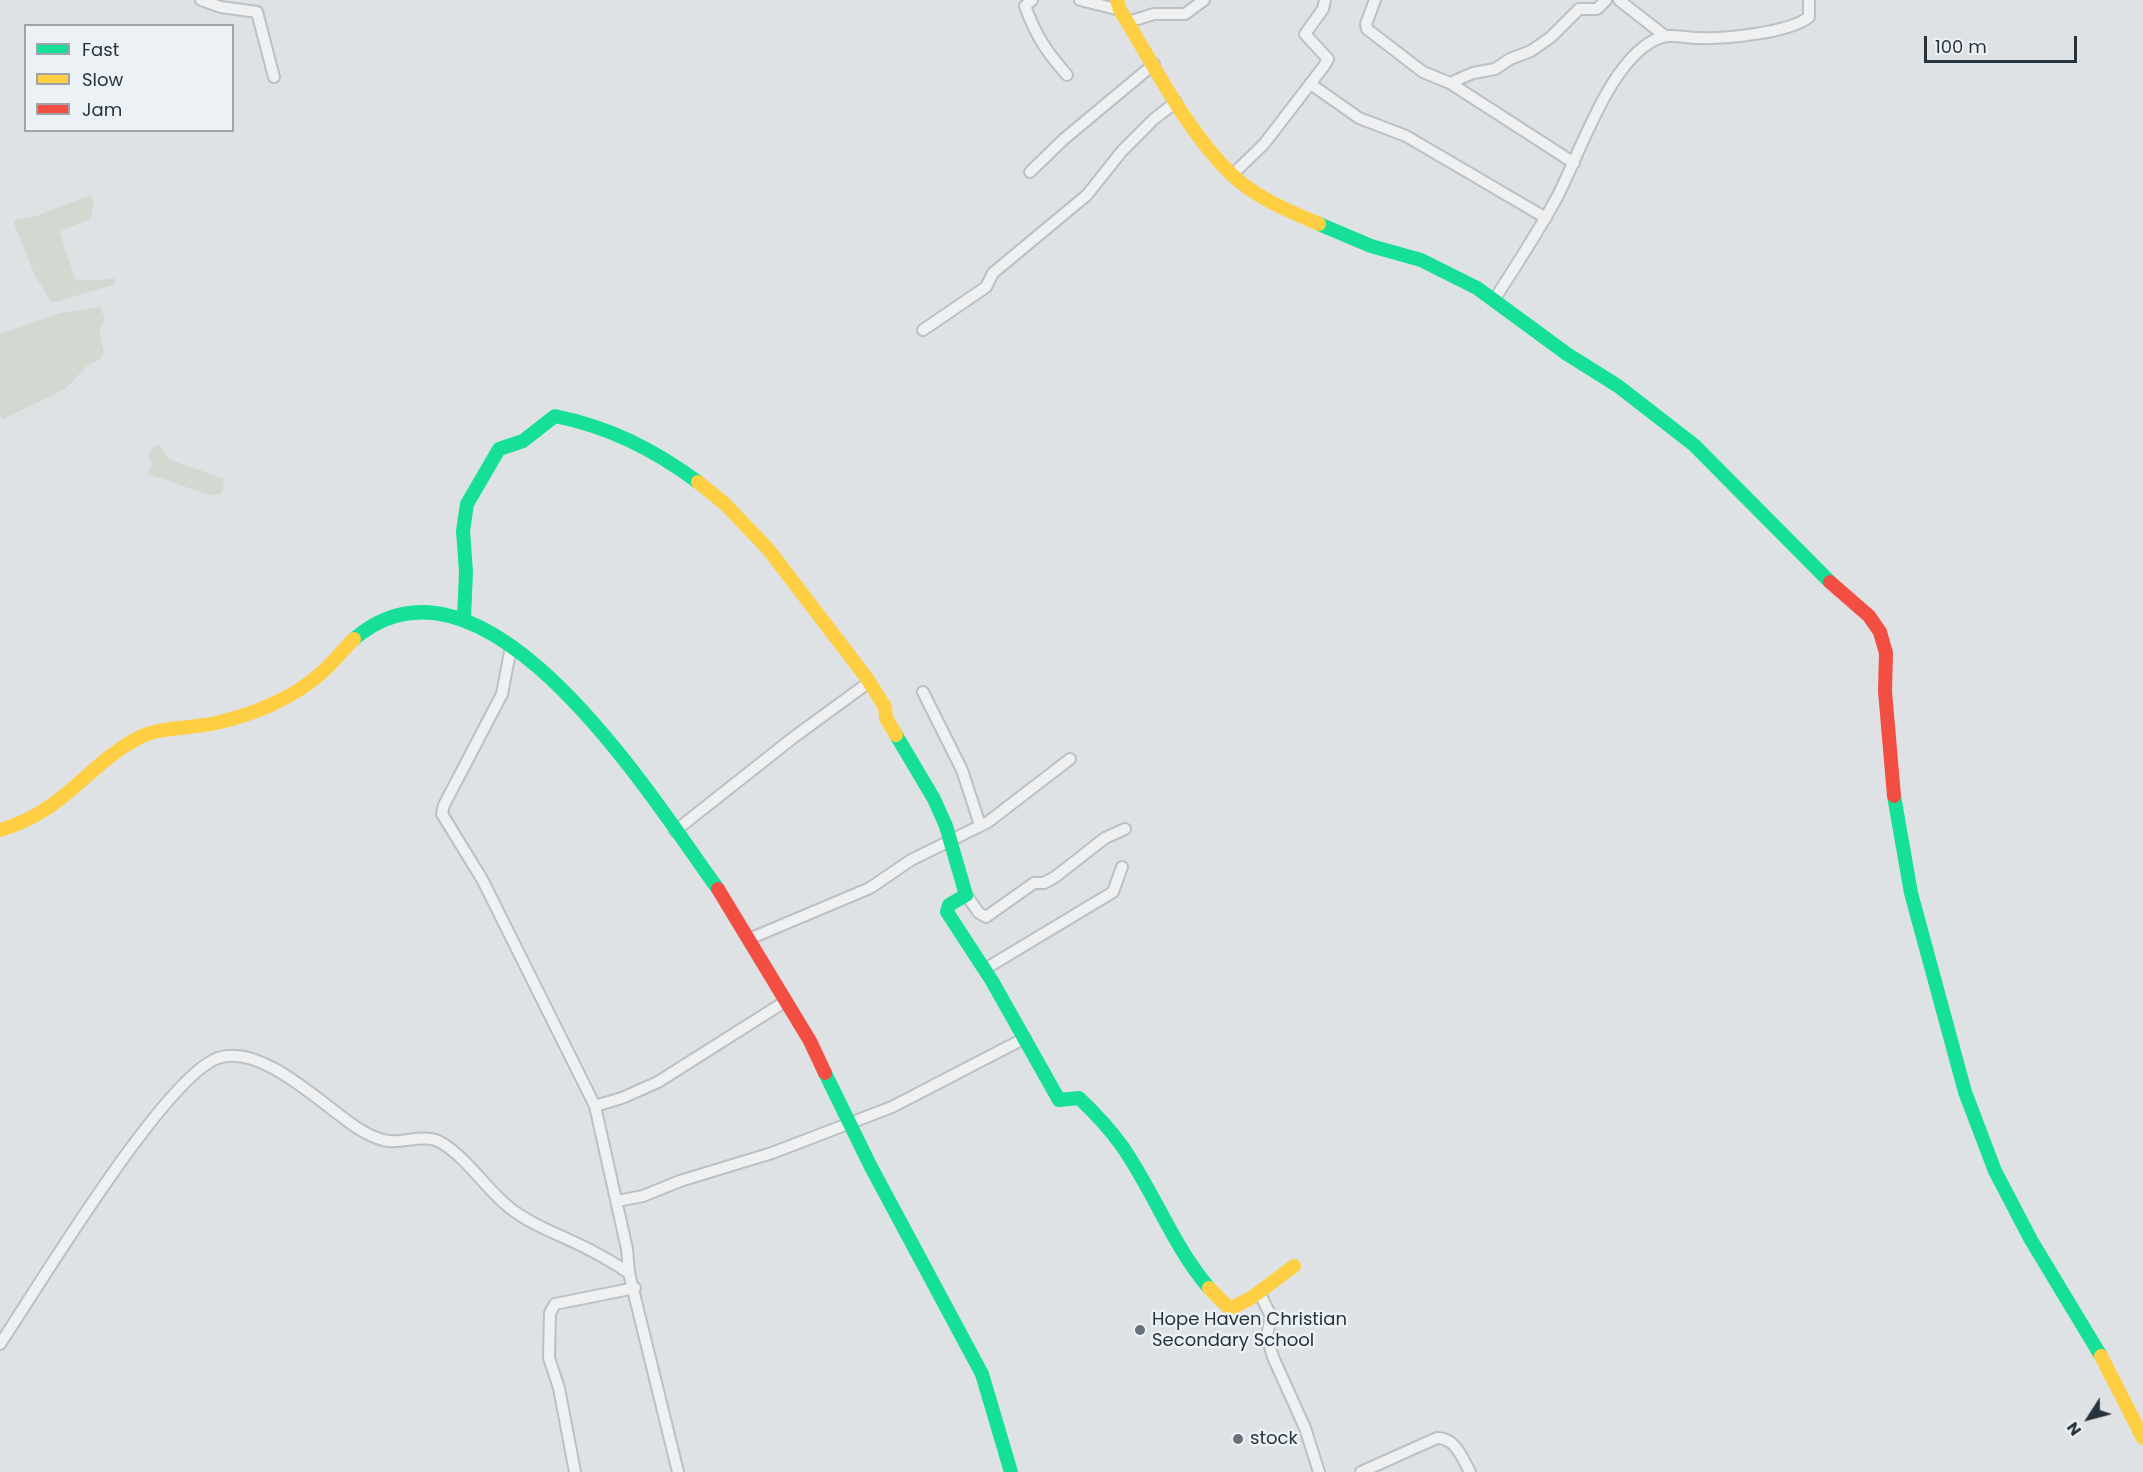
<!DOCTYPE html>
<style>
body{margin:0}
#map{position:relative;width:2143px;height:1472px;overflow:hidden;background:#dfe2e5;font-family:Poppins,sans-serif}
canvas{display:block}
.legend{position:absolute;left:24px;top:24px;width:210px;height:108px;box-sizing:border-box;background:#ecf1f5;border:2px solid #9da5ab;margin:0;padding:8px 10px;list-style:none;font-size:18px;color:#26333d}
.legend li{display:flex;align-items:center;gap:12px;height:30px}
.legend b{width:30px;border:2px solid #9da5ab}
.north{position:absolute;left:2059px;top:1388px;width:60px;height:60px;-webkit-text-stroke:4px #ecf1f5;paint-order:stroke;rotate:234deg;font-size:16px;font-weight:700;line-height:24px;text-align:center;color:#26333d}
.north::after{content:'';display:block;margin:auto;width:21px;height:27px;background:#26333d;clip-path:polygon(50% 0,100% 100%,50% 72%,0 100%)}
.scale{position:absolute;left:1924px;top:36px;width:153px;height:27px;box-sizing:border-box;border:3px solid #26333d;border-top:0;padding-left:8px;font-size:18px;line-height:21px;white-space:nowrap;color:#26333d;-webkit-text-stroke:4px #ecf1f5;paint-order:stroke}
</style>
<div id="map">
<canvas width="2143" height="1472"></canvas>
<ul class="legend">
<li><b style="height:8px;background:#16e098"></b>Fast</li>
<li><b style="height:8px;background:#ffcf43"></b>Slow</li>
<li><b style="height:8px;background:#f24e42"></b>Jam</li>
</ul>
<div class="north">N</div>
<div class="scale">100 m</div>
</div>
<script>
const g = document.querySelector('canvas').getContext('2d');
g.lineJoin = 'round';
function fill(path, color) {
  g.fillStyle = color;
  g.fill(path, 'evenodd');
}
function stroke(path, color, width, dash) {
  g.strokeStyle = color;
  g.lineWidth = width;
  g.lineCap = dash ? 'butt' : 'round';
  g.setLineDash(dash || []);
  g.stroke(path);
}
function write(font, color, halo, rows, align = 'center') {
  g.font = font + ' Poppins,sans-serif';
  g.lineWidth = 5;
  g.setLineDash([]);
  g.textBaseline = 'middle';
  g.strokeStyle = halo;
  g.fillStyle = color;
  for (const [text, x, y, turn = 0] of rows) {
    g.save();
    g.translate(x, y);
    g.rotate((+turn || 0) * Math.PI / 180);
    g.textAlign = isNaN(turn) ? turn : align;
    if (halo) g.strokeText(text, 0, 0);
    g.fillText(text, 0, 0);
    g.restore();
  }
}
const green = new Path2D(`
 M90,195l4,8 -3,16 -30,11 -1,3 15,46c13,1 26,2 39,-1l2,6 -64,19 -16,-25 -23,-57 26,-6z
 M100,307l5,11 -6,14 5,21 -4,6 -12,6 -23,24 -62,30 -3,-4v-81l60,-21z
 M159,444l9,15 57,20 -4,15 -12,1 -61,-21 4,-10 -3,-8 3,-8z`);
const street = new Path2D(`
 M201,0l20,7 36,5 17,65
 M1032,0l-7,6c11,30 21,45 42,69
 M1080,0l40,10
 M1375,0l-9,24 1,5 56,43 27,11 124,80
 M1619,0l46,36
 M1128,22l26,-8h31l19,-14
 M1450,83l23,-10 22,-4 15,-10 21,-8 20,-14 28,-28h18l9,-9
 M1312,85l47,33 47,18 140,82
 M1030,172l34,-33 90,-75
 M1232,175l32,-31 60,-78 4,-7 -23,-25 18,-25 2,-9
 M1494,300c21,-33 43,-66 62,-101 24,-44 55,-146 106,-162 10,-3 25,1 36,1 26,1 91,-5 111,-21v-17
 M923,330l63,-43 7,-14 94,-78 35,-44 32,-32 22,-17
 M511,647l-9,47 -58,111 -2,9 40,65 113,227 32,143 2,24 49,199
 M923,692l39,78 18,55
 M675,831l119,-94 74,-54
 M966,895l13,18 7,4 48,-34h10l11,-6 50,-39 20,-9
 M749,939l121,-51 41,-28 77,-38 82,-63
 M985,969l128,-77 9,-25
 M595,1106l27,-8 36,-16 128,-81
 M617,1201l26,-5 37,-15 92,-28 120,-46 133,-69
 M1259,1292l12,24 -4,20 6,21 32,71 14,44
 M0,1344c37,-55 164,-267 218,-286 45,-15 106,49 141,71 8,5 20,11 30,12 16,2 37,-8 53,2 27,17 44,46 68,65 24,19 54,28 80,42 14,7 27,15 39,23
 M575,1472l-16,-84 -10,-30 1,-45 5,-9 80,-16
 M1361,1472l76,-34c19,0 25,20 33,34`);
const fast = new Path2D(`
 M1319,224l52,22 50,14 56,28 90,66 51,32 76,59 136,137
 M464,618l2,-46 -3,-41 4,-27 32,-55 24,-8 32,-25c54,11 98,33 143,66
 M354,639c132,-113 300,163 364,250
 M896,735l38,64 12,27 20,69 -17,10 -2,7 45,69 67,119 20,-2c16,15 30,30 43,48 32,46 51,100 87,142
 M1894,796l17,97 54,199 30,79 36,69 70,116
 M825,1073l46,94 111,207 29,98`);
const slow = new Path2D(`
 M1117,0l3,10c34,55 65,119 111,164 25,24 58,37 88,50
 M698,482l27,22 43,45 98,128 19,30 1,11 10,17
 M0,830c66,-19 86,-65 140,-93 19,-10 54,-9 76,-14 36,-8 75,-24 103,-48 13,-11 23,-24 35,-36
 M1209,1288l21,21 21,-11 43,-32
 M2101,1356l42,82`);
const jam = new Path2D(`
 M1830,582l39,34 11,16 6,21 -1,38 9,105
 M718,889l92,152 15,32`);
const markers = [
 [1140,1330,6,"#677078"],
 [1238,1439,6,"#677078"]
];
const poiNames = [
 ["Hope Haven Christian",1152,1320],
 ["Secondary School",1152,1341],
 ["stock",1250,1439]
];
fill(green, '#d1d9d0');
stroke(street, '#bdc0c3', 14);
stroke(street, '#eef0f1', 10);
stroke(fast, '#16e098', 14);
stroke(slow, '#ffcf43', 14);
stroke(jam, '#f24e42', 14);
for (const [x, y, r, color] of markers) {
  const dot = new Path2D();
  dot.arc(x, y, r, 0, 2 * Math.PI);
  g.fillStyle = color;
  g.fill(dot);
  stroke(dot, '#ecf1f5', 2);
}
write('18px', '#26333d', '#ecf1f5', poiNames, 'left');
</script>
